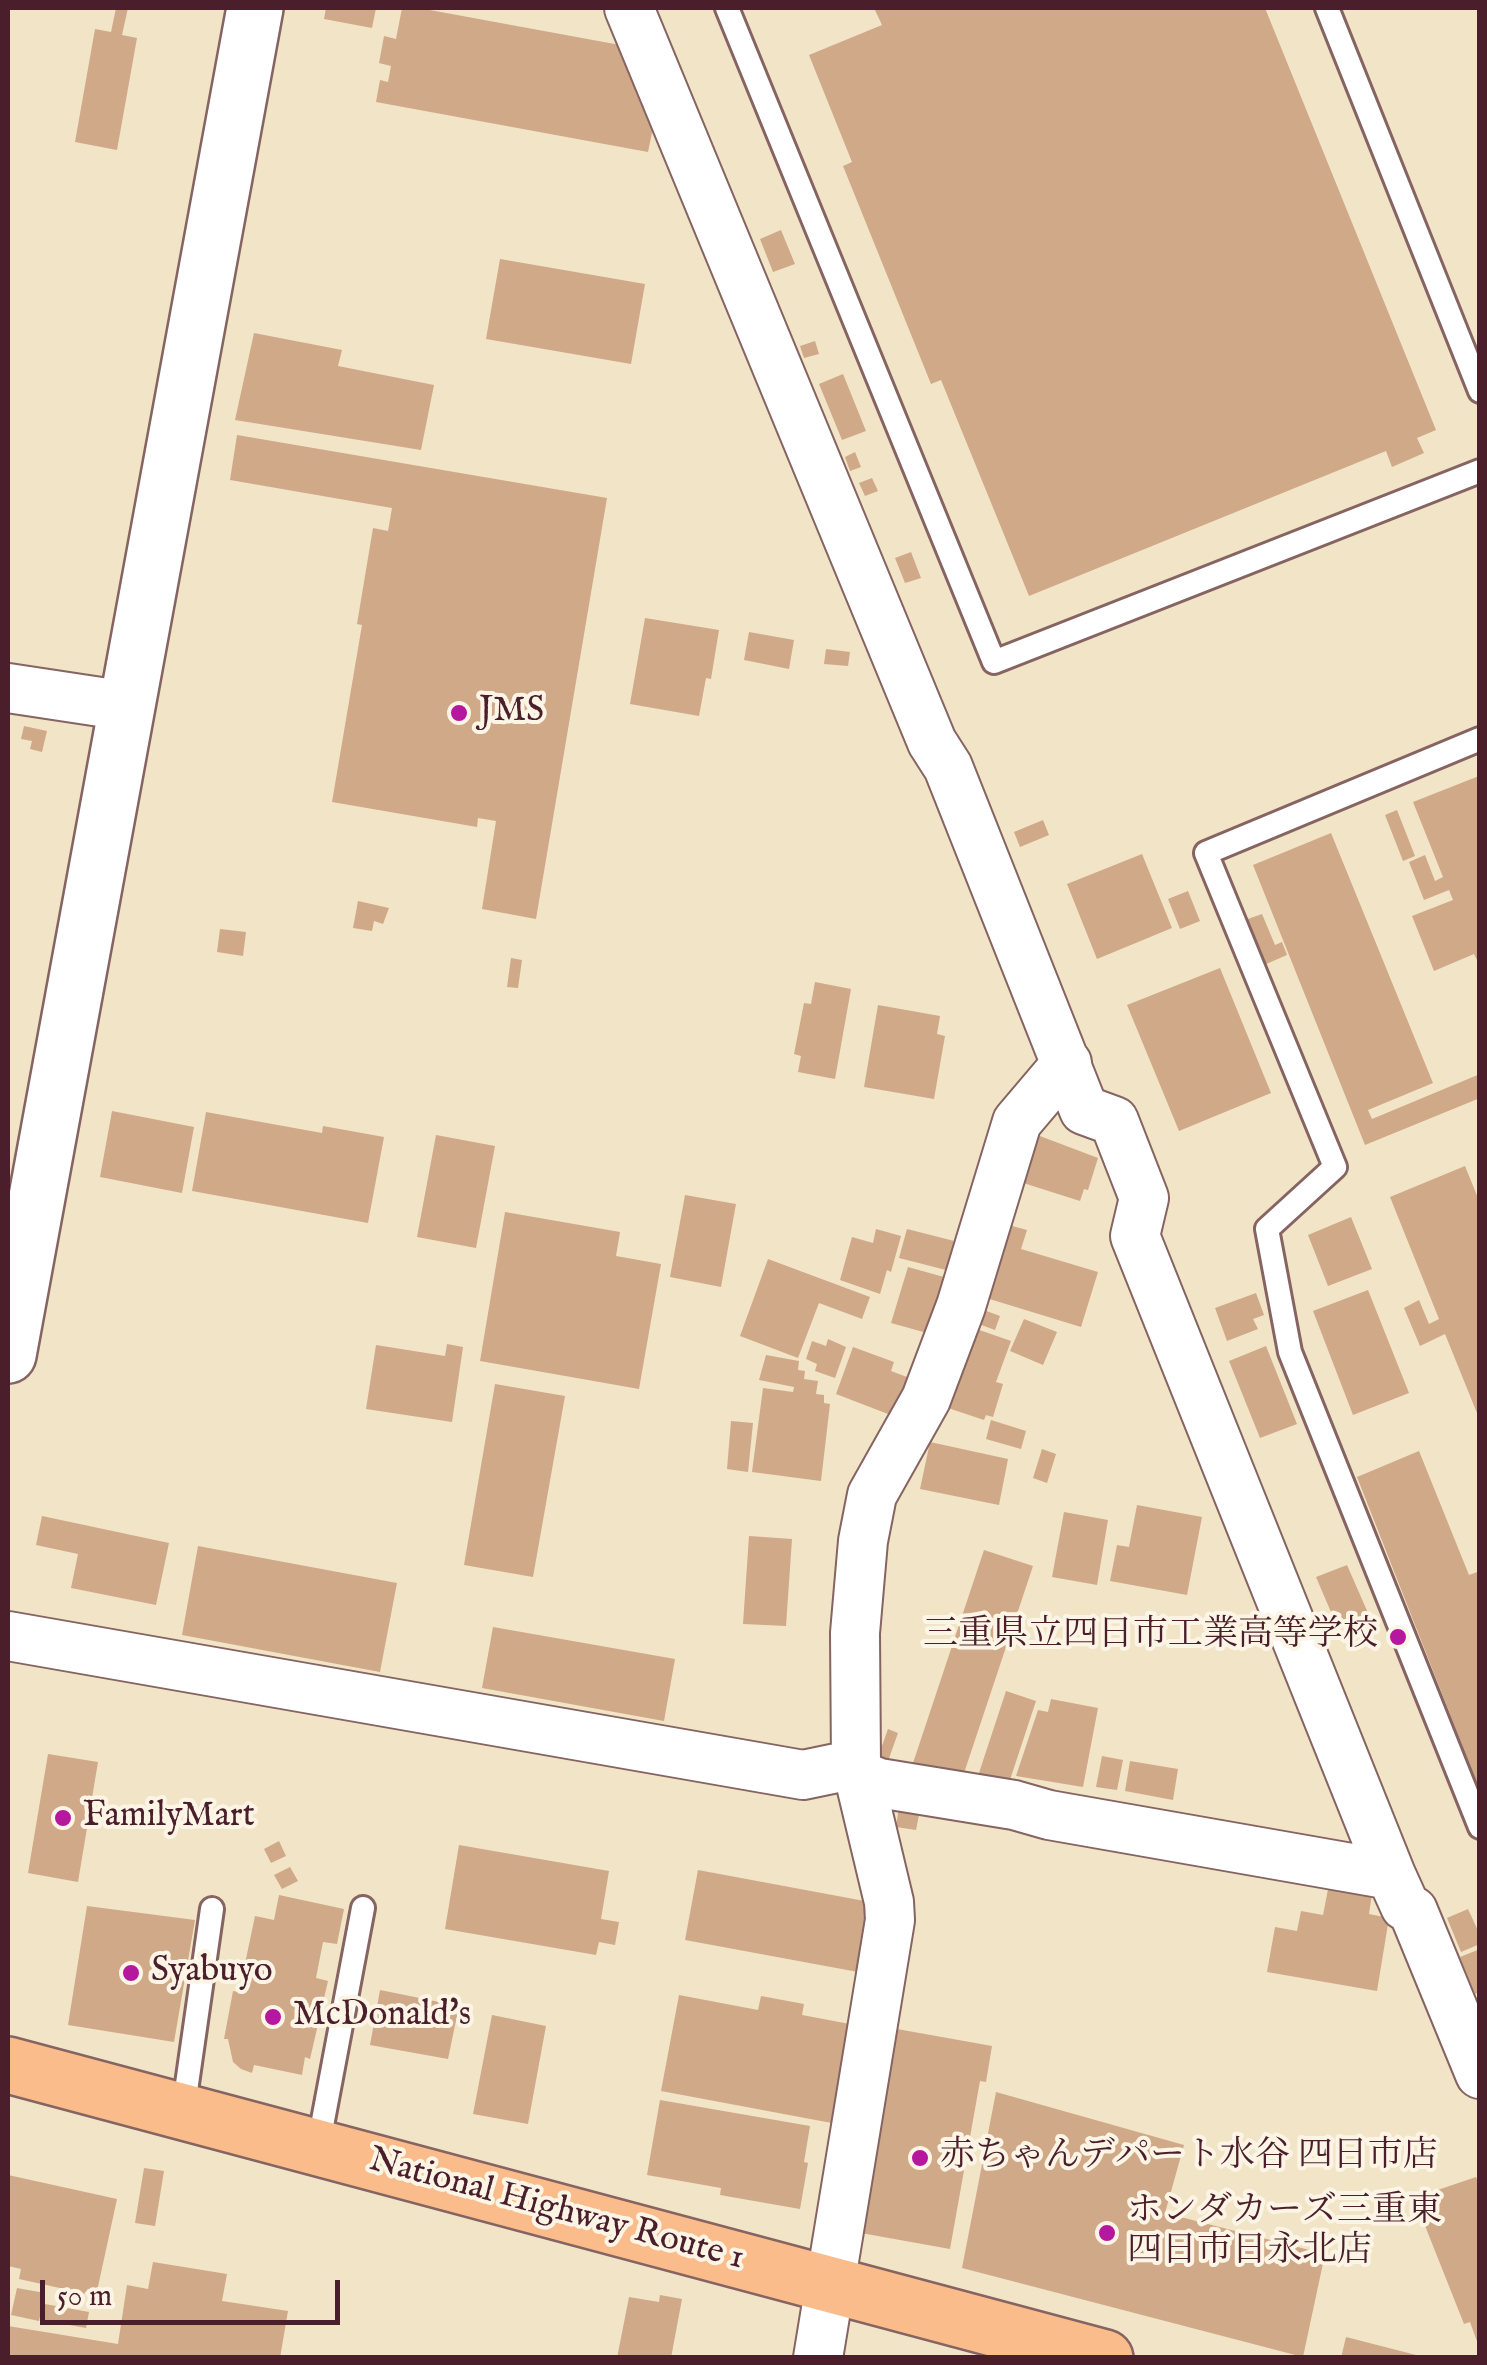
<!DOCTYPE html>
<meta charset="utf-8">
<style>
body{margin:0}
#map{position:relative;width:1487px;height:2365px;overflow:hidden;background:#f2e4c7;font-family:"IM FELL English",serif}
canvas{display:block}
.frame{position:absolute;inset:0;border:10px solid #4a1f2b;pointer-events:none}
.scale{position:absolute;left:40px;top:2280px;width:300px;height:45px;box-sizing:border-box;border:5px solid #4a1f2b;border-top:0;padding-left:12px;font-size:30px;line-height:35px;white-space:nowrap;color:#4a1f2b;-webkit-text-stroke:8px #fcf5e5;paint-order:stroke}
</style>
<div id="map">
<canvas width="1487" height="2365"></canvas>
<div class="frame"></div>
<div class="scale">50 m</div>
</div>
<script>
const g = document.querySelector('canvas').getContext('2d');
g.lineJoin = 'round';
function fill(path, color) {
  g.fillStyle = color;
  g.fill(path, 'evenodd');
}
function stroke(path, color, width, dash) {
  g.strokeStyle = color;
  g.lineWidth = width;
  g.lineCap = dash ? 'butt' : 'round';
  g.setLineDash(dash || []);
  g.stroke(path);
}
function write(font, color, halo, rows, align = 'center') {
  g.font = font + ' "IM FELL English","Noto Serif JP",serif';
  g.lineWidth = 8;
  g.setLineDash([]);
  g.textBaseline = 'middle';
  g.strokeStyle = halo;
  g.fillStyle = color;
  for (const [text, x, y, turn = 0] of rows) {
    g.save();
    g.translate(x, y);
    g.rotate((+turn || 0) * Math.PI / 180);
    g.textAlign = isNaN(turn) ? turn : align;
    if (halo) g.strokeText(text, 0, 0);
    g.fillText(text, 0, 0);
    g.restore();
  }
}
const building = new Path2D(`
 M116,8h12l-6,27 15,3 -20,112 -42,-8 20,-113 16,3z
 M326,8h50l-4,20 -48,-9z
 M402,8h17l201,37 35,73 -7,34 -272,-50 4,-22 8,2 3,-16 -12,-3 5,-27 12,3z
 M874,8h391l171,422 -19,8 7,15 -32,14 -6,-16 -357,145 -88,-216 -10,4 -88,-218 9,-4 -43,-107 73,-30z
 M781,230l14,34 -22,8 -13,-33z
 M500,259l145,25 -14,80 -145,-25z
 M254,333l88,17 -4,16 96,19 -13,65 -186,-30z
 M815,341l4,13 -15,4 -4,-12z
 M843,374l23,57 -24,9 -23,-56z
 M237,435l370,63 -71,421 -54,-10 14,-88 -18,-3 -1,9 -145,-25 30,-177 -5,-1 16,-96 15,3 4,-23 -162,-28z
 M855,452l6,15 -11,4 -5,-14z
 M872,478l6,13 -13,5 -6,-13z
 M911,552l10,26 -16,5 -10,-25z
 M645,618l74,12 -8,49 -5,-1 -7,38 -69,-12z
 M749,632l45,8 -5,29 -45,-9z
 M826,649l24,3 -2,14 -24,-2z
 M24,726l23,5 -5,21 -12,-3 2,-8 -11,-2z
 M1479,776l1,190 -6,-12 -40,17 -22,-55 41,-16 -4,-10 -25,10 -15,-38 16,-7 10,26 8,-4 -30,-75z
 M1397,810l18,46 -12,5 -18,-46z
 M1043,820l6,15 -29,12 -6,-15z
 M1331,833l102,250 -65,27 4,9 108,-45v24l-115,47 -112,-280z
 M1142,854l30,74 -75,31 -30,-75z
 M1188,891l12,30 -20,8 -12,-30z
 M358,901l31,7 -6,16 -9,-3 -2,10 -19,-3z
 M1262,914l13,31 7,-3 5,13 -23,10 -19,-45z
 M220,929l26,3 -3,24 -26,-4z
 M511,958l11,2 -4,28 -11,-1z
 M1220,968l51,125 -92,38 -52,-126z
 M815,982l36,7 -16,90 -37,-7 3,-16 -7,-2 10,-51 7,1z
 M878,1005l62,11 -3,18 8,2 -11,63 -70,-12z
 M112,1111l82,16 -12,66 -82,-16z
 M206,1112l116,21 1,-7 61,11 -16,86 -176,-32z
 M1032,1133l66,25 -10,32 -4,-1 -4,12 -63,-20z
 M436,1135l59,11 -19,102 -59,-11z
 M1465,1166l15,37 -1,215 -34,-84 -25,12 -16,-38 15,-8 10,24 10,-5 -49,-122z
 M685,1195l51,9 -15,83 -51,-10z
 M505,1212l115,20 -4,24 45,8 -22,125 -159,-28z
 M1351,1217l21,52 -44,17 -20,-51z
 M1005,1224l22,6 -6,19 77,23 -17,55 -98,-30z
 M876,1229l25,7 -10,36 -4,-2 -7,24 -40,-14 12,-43 21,6z
 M907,1229l55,14 -8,29 -55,-14z
 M768,1259l102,38 -8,22 -43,-16 -21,55 -58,-22z
 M908,1267l43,12 -24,54 -36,-10z
 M1368,1290l41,103 -56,22 -40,-104z
 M1256,1293l8,22 -11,4 5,10 -31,12 -12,-33z
 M973,1306l27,10 -5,14 -27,-10z
 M1024,1319l33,13 -14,33 -33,-14z
 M965,1325l46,16 -15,41 7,2 -10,33 -7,-2 -2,5 -48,-16z
 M828,1339l18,8 -11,31 -20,-7 2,-7 -11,-5 6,-18 14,5z
 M447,1344l16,3 -11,75 -86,-13 10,-64 69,11z
 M1266,1346l31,78 -37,14 -31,-77z
 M853,1347l41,15 -3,9 24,9 -14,39 -65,-25z
 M766,1355l33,6 -1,9 7,1 -1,8 14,2 -2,13 8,1v8l6,1 -9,77 -69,-9 11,-84 30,4 1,-5 -35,-7z
 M495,1384l70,12 -32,181 -69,-12z
 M991,1420l35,11 -5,18 -35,-10z
 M731,1421l22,2 -5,49 -21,-3z
 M930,1442l78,17 -9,46 -79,-16z
 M1042,1449l14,5 -9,29 -14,-5z
 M1419,1451l50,124 11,-4 -1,217 -122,-311z
 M1137,1505l65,12 -15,78 -77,-14 7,-36 12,2z
 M1064,1512l44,8 -11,65 -45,-8z
 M42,1516l127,27 -13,62 -85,-17 7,-34 -42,-9z
 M749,1536l43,3 -6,87 -43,-2z
 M198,1546l199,37 -17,89 -198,-37z
 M984,1550l49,16 -71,213 -49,-16z
 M1347,1565l21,48 -31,13 -21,-49z
 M493,1627l182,32 -11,62 -182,-33z
 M1006,1691l30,10 -31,94 -30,-10z
 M1051,1699l47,9 -15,79 -67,-11 22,-66 10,2z
 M888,1729l10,4 -11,31 -10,-4z
 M48,1754l50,8 -20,120 -50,-9z
 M1102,1756l21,4 -6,30 -21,-3z
 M1130,1761l48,8 -5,31 -48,-9z
 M899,1807l21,3 -4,20 -20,-3z
 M279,1841l7,15 -15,7 -7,-14z
 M459,1845l150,26 -8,48 18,3 -4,23 -16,-3 -3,13 -151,-26z
 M290,1867l8,14 -16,8 -8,-14z
 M698,1870l172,32 -12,70 -173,-32z
 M1330,1879l42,15 -3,20 20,4 -12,73 -110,-19 8,-45 22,4 4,-20 22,4z
 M279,1895l65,14 -7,35 -14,-2 -7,36 12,3 -18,78 -5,-2 -3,18 -48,-10 -2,8 -11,-4 -8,-7 -5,-23h-4l9,-48 6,1 16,-76 19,4z
 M87,1906l108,14 -21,122 -106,-17z
 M1468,1909l12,26v9l-19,8 -14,-34z
 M1480,1949v43l-5,2 -15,-37z
 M380,1990l79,16 -11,53 -78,-14z
 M679,1995l79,15 3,-14 43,8 -2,11 53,10 -18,99 -176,-33z
 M492,2015l54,11 -18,98 -55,-10z
 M897,2029l95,17 -6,36 -6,-1 -30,168 -89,-16z
 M996,2092l188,53 -19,68 160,41 -22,103 -341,-89z
 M660,2100l150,26 -6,36 4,1 -8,46 -80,-14 1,-7 -74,-13z
 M144,2168l20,3 -9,55 -20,-3z
 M8,2175l109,24 -21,97 -77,-17 2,-10 -13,-3z
 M1476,2177l4,9 -1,161 -9,-25 -6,2 -50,-126z
 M153,2262l74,12 -5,27 66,10 -8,47h-272v-32l110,18 9,-59 21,4z
 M17,2288l28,5 -6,28 -28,-6z
 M660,2295l22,4 -11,59h-54l12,-61 30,5z
 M45,2304l44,8 -3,16 -44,-8z
 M1346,2337l74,19v2h-79z`);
const service = new Path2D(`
 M727,8l267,654 486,-191
 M1327,8l153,383
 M1480,739l-274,114 129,314 -68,62 23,123 190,475
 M183,2112l29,-203
 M318,2147l45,-239`);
const minor = new Path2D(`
 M629,8l303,734 16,25 136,343 30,11 30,77 -9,38 256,639 14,31 8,5 67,163
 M8,688l119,18
 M8,1636l795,139 53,-11
 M859,1775l20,8 135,22 35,10 342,60
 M818,2358l72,-438 -1,-18 -33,-138 -1,-131 8,-92 9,-46 54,-96 35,-93 56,-184 50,-59`);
const tertiary = new Path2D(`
 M8,1355l247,-1347`);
const trunk = new Path2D(`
 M8,2065l1097,293`);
const markers = [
 [459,713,10,"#b5179e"],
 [1398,1637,10,"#b5179e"],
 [63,1818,10,"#b5179e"],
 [131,1973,10,"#b5179e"],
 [273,2017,10,"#b5179e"],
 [920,2158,10,"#b5179e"],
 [1107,2233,10,"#b5179e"]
];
const poiNames = [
 ["JMS",479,713],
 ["三重県立四日市工業高等学校",1378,1637,"right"],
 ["FamilyMart",83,1818],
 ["Syabuyo",151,1973],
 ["McDonald's",293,2017],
 ["赤ちゃんデパート水谷 四日市店",940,2158],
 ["ホンダカーズ三重東",1127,2213],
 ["四日市日永北店",1127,2253]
];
const streetNames = [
 ["National Highway Route 1",556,2211,15]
];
fill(building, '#d0a988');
stroke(service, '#856462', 28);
stroke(minor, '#856462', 52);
stroke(tertiary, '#856462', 60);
stroke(trunk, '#856462', 60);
stroke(service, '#fff', 22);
stroke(minor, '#fff', 48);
stroke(tertiary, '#fff', 55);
stroke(trunk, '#fabc8b', 55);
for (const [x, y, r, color] of markers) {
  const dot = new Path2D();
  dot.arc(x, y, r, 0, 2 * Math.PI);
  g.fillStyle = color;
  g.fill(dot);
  stroke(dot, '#fcf5e5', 4);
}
write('35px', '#4a1f2b', '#fcf5e5', poiNames, 'left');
write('35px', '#4a1f2b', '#fcf5e5', streetNames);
</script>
